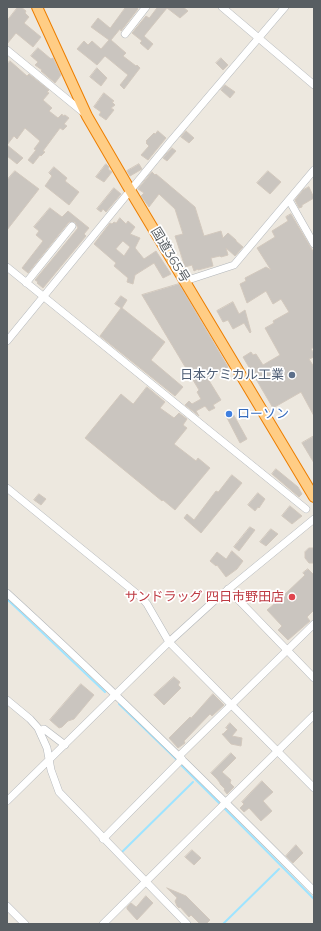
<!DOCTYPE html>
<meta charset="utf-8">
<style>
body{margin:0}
#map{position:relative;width:321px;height:931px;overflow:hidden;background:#ede8df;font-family:Montserrat,sans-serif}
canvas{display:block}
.frame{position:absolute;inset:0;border:8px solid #585e62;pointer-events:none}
</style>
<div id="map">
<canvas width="321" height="931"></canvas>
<div class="frame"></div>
</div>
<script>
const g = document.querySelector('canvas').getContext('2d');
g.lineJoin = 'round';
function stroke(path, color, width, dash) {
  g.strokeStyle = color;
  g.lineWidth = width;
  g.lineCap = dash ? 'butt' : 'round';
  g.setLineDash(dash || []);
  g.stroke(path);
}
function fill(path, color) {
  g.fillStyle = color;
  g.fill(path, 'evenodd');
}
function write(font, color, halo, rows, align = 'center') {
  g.font = font + ' Montserrat,"Noto Sans JP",sans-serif';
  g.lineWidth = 3.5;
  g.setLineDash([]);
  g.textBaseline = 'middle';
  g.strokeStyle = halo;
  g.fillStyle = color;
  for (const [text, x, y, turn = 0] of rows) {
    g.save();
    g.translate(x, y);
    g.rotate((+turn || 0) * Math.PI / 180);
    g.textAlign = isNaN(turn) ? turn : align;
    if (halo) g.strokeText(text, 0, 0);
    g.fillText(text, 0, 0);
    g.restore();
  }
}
const stream = new Path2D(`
 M7,599l98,93
 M119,704l58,56
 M180,764l41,41
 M224,808l90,91
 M122,852l71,-70
 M223,924l56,-55`);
const building = new Path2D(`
 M18,7h3l5,4 -1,2 4,4 -5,6 17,14 -8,10 -17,-14 -9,11v-23z
 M126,7h10l2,2 -17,22 -1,-2 -9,11 15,13 -3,3 13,10 1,-1 3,3 -16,21 -4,-4 8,-10 -23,-19 -8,9 -20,-16 7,-8 4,4 4,-4 9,8 8,-9 -18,-13 7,-9 12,10z
 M158,7h25l5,4 -8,7 -13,-10 -23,28 9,8 -5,6 -8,-7 2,-2 -10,-8 14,-17 3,2z
 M38,48l13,11 2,-1 8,17 -6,8 -14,-12 1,-1 -7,-5 3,-3 -7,-6z
 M221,58l7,7 -5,5 -7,-7z
 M10,61l17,15 2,-2 20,16 -2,2 2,1 -6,7 9,8 -3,3 9,7 4,-4 1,2 2,-1 4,3 -5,6 3,2 -4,4 -3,-2 -17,23 2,1 -4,4 -1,-1 -7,9 -5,-4 8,-10 -2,-1 6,-8 -15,-13 -8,11 -3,-3 -7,9v-81z
 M97,68l10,10 -6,8 -11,-9z
 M225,85l10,7 -5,6 -9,-8z
 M104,93l10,8 -2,1 3,3 -4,3 3,2 -8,10 -7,-5 2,-3 -7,-5z
 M158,131l8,7 -18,22 -7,-5 8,-9 -3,-3 1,-1 -1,-1 8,-8 1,1z
 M186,131l8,7 -5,5 -8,-6z
 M7,145l16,13 -6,6 -10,-8z
 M172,148l4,3 -9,10 -4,-3z
 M106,164l3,3 -1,2 4,3 -8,10 -8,-5z
 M139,164l3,5 -12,7 -3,-5z
 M54,167l13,11 -2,3 14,11 -10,13 -24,-19 7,-10 -3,-3z
 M15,171l24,18 -32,41v-50z
 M268,171l13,11 -11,12 -13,-11z
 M152,172l3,3 1,-1 39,33 9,29 17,-5 2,7 5,-5 8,7v1l7,6 -8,9 -9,-8 2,7 -7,2 -1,-1 -9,2 2,8 -15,4v-1l-4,2 -2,-6 -7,2 -10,-31 8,-2 -8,-25 -16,-15 -10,13 -8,-11 3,-3 -6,-4z
 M309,187l5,11 -12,7v2l-3,1 -4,-8 8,-10z
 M114,188l7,6 -15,18 -3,-3 -2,3 -4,-3z
 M50,208l12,9 6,-6 21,17 -5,6 2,2 -43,52 -6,-5 1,-1 -3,-2 43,-52 -3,-6h-6l-41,51 -6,-5 21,-27 -7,-6 3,-4 -5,-4z
 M291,214l23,39v94l-3,2 3,4v4l-5,2 5,8v49l-13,-24 -28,16 -30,-51 8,-5 2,3 3,-1 7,11 17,-10 -15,-27 9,-5 -1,-2 16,-9 -8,-13 -8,5 -7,-13 -19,12 -7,-19 6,-3 -1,-3 21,-11 5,3 -14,-22 18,-11 -3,-6 16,-10 -2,-4z
 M120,218l6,6 2,-3 7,6 -5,7 10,4 -5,10 9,11 12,-8 15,23 -8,4 -9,-15 -19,12 -2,9 -6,-2 1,-4 -14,-12 2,-3 -22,-19 16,-21 2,1 2,-2 2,1zM123,241l7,6 -6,9 -8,-7z
 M179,284l49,83 -20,12 13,21 -8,5 2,3 -6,3 -4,-5 -9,5 3,5 -14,-11 4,-4 3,3 9,-5 -4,-7 2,-2 -57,-95z
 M121,296l6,4 -5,8 43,34 -14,18 32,27 -8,9 -75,-60 21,-28 -6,-4z
 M233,302l6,12 6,-4 6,22 -1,1 -6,-10 -11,6 -5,-9 -5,2 -6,-11z
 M147,387l18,15 -5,6 14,10 5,-5 8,6 -4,6 4,3 -13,16 22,17 2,-3 12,10 -35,42 -12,-10 -1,1 -77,-63 36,-44 12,10z
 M231,410l16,29 -7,4 -15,-29z
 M314,436v27l-12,-20z
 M276,469l22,18 4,7 -3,3 -27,-23z
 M232,475l10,8 -41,50 -17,-15 3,-4 7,6 22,-29 2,1z
 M258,493l7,6 -6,9 -1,-1 -3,4 -7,-6z
 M39,494l7,5 -5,6 -7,-5z
 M290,506l12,10 -10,8 -10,-8z
 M250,527l5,3 -16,21 -5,-4z
 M271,529l7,5 -12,12 -6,-4z
 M309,548h5v15h-5l-4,-5v-6z
 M232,551l11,10 -6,8 -11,8 -9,-12 -1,1 -6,-5 7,-9 9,7z
 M308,569l6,6v35l-7,7 3,4 -22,19 -10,-10 4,-4 -15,-16 7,-6v-5l1,-3 3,-1 5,1 22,-21 -2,-2z
 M174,677l6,5 -2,3 3,3 -17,17 -10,-10z
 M81,684l13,11 -20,24 -6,2 -6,6 -3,1 -9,-8z
 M213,694l11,11 -12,11 -2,-2 -26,27 1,2 -7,5 -9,-10 21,-21 1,1z
 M230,723l7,7 -5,6 10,2 -1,8 -10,-2 -9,-10h1l5,-5 -2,-1z
 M231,753l5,5 -14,14 9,8 -1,3 4,4 -7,7 -3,-4 1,-1 -5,-5v-1l-3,-4 -6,-6z
 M262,781l11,11 -10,9 9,10 -11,10 -12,-13 -5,4 -4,-4 4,-4 -2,-2z
 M296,845l7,8 -10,10 -7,-7z
 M192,850l9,8 -7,7 -9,-8z
 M167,888l19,8 24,24 -4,4h-6l-9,-9 -2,2 -9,-10 -1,1 -2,-2 -2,-5 2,-3z
 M146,896l7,7 -16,17 -10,-11v-2l4,-4 5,4z`);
const minor = new Path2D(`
 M222,7l92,78
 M125,34l21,-27
 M7,50l77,63
 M289,200l25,44
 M7,267l299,242
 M185,281l49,-16 80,-95
 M26,283l46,-57
 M7,341l163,-199 115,-135
 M7,488l135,110 5,6 22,38 145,146
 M228,589l86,89
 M7,593c105,96 206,196 307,298
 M7,700l23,19 8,9 9,20 4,22 8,22 128,132
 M40,731l4,-2 21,16
 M179,756l135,-132
 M7,801l162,-159 45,-41 100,-82
 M103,839l79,-80
 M7,906l18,18
 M103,924l211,-209`);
const highway = new Path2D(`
 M37,7l50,109 43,74 184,307`);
const markers = [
 [292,375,4,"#5c6f8a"],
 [229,414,4,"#3f7fe0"],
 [292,597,4,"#e0444e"]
];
const streetNames = [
 ["国道365号",170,255,59]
];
const serviceNames = [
 ["日本ケミカル工業",284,375]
];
const shopNames = [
 ["ローソン",237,414]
];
const healthNames = [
 ["サンドラッグ 四日市野田店",284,597]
];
stroke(stream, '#9ee4ff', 2);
fill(building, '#cac5bf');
stroke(building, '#d2c8bd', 1);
stroke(minor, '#b1b5b9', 8);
stroke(highway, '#ed7e00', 12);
stroke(minor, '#fff', 7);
stroke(highway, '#ffcd85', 10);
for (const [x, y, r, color] of markers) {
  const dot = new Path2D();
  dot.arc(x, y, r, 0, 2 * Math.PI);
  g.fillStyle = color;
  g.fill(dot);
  stroke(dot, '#fff', 1.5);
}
write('13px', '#585e62', '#fff', streetNames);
write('13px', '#4e5e75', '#fff', serviceNames, 'right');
write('13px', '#366cbe', '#fff', shopNames, 'left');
write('13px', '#be3a42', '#fff', healthNames, 'right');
</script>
